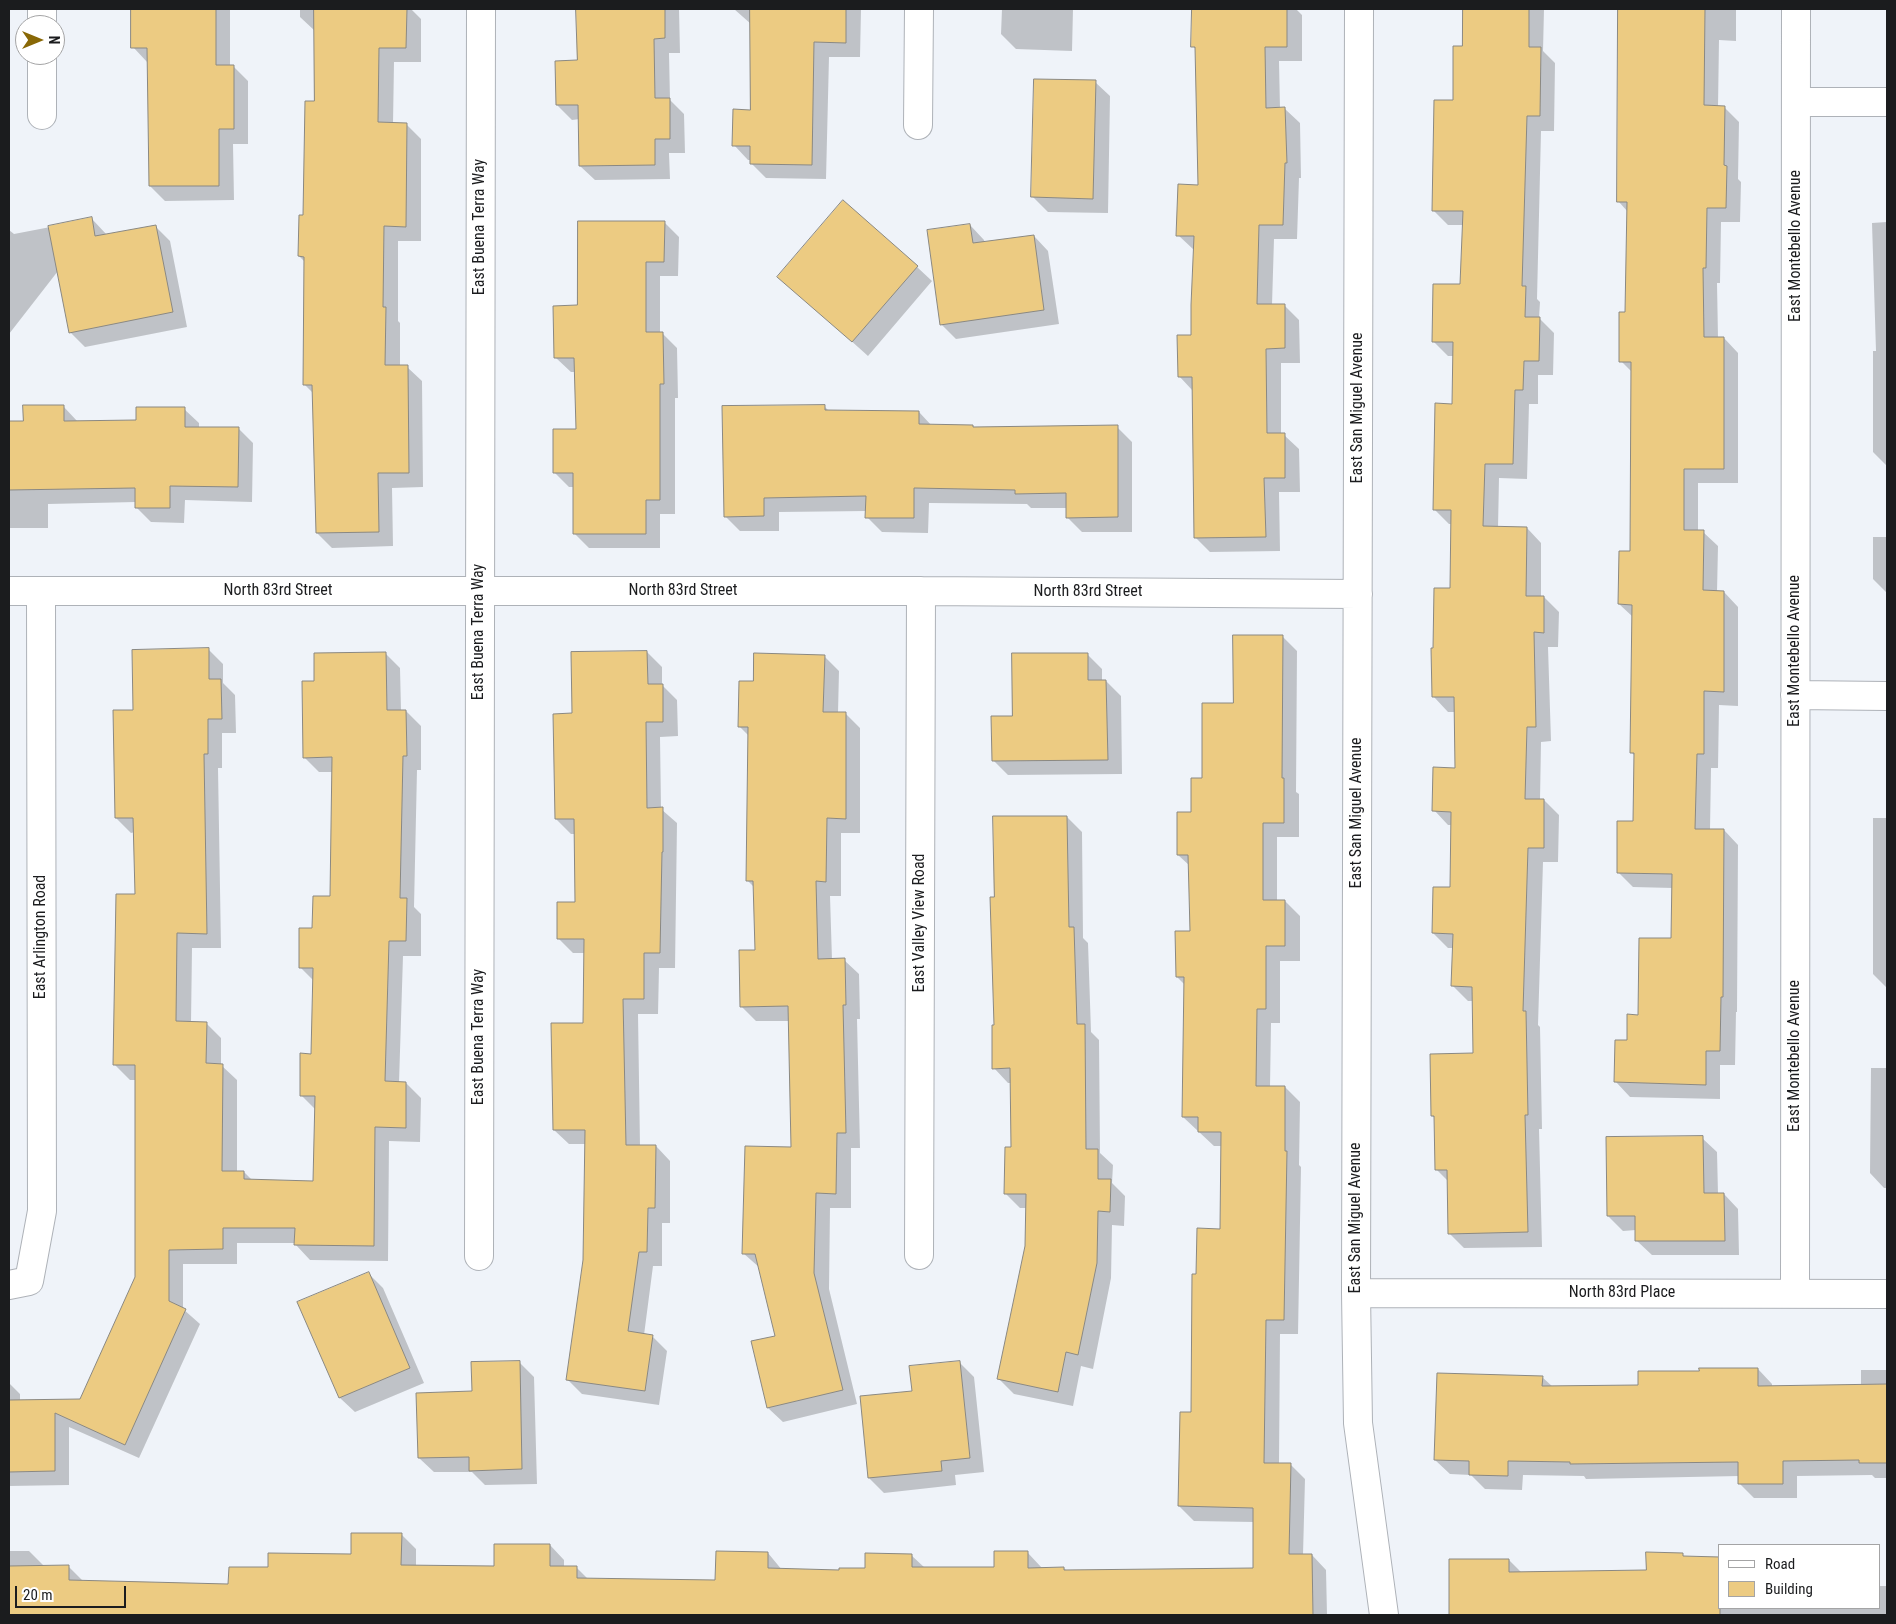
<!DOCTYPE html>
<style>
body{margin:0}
#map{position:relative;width:1896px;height:1624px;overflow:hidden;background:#eff3f9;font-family:"Roboto Condensed",sans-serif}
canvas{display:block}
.frame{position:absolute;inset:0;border:10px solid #1b1c1e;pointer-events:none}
.legend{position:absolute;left:1718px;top:1544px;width:162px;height:65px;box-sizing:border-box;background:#fff;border:1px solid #a4a4a5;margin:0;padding:6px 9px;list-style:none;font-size:15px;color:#1b1c1e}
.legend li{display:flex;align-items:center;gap:10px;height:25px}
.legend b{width:25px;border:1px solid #a4a4a5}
.north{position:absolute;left:15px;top:15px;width:50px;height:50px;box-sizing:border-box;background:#fff;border:1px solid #a4a4a5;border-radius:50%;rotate:90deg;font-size:14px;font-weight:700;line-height:20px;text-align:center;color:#1b1c1e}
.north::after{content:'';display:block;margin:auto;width:18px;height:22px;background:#896806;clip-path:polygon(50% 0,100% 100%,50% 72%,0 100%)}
.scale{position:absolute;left:15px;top:1586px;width:111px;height:22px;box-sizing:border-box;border:2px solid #1b1c1e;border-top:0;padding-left:6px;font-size:15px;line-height:18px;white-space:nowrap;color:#1b1c1e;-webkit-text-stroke:4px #fff;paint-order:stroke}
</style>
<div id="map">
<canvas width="1896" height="1624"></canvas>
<div class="frame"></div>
<ul class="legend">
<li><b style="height:6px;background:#fff"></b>Road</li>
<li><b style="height:14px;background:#eccb82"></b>Building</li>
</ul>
<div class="north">N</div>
<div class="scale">20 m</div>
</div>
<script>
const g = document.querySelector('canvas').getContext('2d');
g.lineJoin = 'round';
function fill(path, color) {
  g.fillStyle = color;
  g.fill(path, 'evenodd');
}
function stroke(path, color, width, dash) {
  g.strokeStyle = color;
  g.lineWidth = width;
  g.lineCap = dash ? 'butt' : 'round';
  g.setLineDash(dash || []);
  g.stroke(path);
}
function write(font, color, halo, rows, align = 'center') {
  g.font = font + ' "Roboto Condensed",sans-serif';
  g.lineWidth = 4;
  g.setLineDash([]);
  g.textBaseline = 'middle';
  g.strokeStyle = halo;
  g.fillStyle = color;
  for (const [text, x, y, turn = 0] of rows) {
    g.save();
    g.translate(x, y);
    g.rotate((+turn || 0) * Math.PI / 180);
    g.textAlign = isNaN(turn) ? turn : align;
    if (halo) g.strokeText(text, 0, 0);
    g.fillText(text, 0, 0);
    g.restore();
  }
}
const shadow = new Path2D(`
 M133,9h97v57h3l15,15v63h-15l1,56 -69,1 -15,-15 -2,-123 -15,-16z
 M300,9h111l10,10v43h-27l-1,62h13l15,15v102h-23v80l2,2v44h7l15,14 1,106 -31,1 1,58 -61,2 -15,-15 -3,-139 -10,-10 1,-122 -6,-6 16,-154v-71l-15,-14z
 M577,9h102l1,44h-11l1,47 14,14 1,39h-16l1,26 -75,1 -15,-14v-47l-8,1 -15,-15 21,-43z
 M734,9h127l-1,48h-31l-3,122 -60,-1 -15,-15v-3h-3l-14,-15 17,-34v-87z
 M1002,9h71l-1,42 -56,-2 -15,-15z
 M1193,9h103l6,6v46h-23l1,48h5l15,14 1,55h-2l-2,61h-23l-2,66h12l15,15 1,43h-19v72h3l15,14 1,43h-21l1,59 -70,1 -15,-15 -2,-146 -14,-15 14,-40 1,-86 -16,-15 21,-49 -3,-136 -3,-4z
 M1464,9h80l-1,42 12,12 -1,68h-13l-4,168 3,3 -1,16 15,15 -1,42h-15v29h-9l-2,75 -28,-1 -1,50h29l14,15v54h3l15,15 -1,35h-10l3,94 -10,1 -1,58h4l15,15 -1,47h-15l-5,163 2,2 2,102h-3l3,118 -78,1 -15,-15 -1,-52 -11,-11 -1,-51 -4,-3 42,-62 -1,-53h-5l-15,-15 1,-38h-6l-15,-15 18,-44 1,-64h-4l-14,-15 23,-41 -1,-57h-8l-14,-15v-48l17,-59 1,-66h-3l-15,-15 20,-104v-49h-6l-15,-15 28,-55 2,-61h-15l-15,-15 30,-163z
 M1620,9h116v32l-17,-1 -1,67h6l15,15 -1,57 3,3 -1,40h-19l-1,61h-3l1,55h6l14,15v130h-40v48l5,1 15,14 -1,46h7l14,15v99l-19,-1 -1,63h-7l-1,62h14l14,15 -1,167h-1l-1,53h-15v34l-90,-2 -14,-15 12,-40 45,-103v-51l-40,-1 -15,-15 16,-49 1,-67 -4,-4 2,-135 -14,-13 13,-52 1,-179 -12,-12 6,-47 1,-102 -9,-10z
 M1095,82l15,14 -2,117 -60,-1 -15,-15z
 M92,219l15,16 48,-9 15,15 17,86 -102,20 -15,-15 -12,-61 -49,63v-104l5,4z
 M664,222l15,15 -1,39h-18v57h2l15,15 1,50h-3v116h-15v34h-71l-15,-15v-46h-5l-15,-15 23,-42 -1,-58h-5l-15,-14 22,-52z
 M1887,222v244l-14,-14v-101h3l-4,-128z
 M970,225l14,15 1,3 49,-7 14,15 11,73 -103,15 -15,-15z
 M917,267l15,14 -64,75 -89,-80z
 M63,406l15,16 59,-1 47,-12 15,14v5h39l15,15 -1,59 -67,-2 -1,23 -33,-1 -15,-15v-5l-88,2v24h-39v-106h15z
 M824,406l5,5 90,1 13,14h41l2,2 142,-1 15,15v90h-50l-15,-15v-9h-36l-4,-4 -98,-1 -1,30 -46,-1 -15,-15v-6l-88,1v19h-39l-15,-15z
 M1873,537h14v56l-14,-14z
 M1282,636l15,15 -1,141 3,2v43h-22v64h8l15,15v45h-20v62h-9l-1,64h15l15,15 -1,63 2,2 -3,167h-18l-1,130h11l15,15 -2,76h9l14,15 1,45h-1318v-64h20l16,16 23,-1 15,15 146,5 40,-18 83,-12 50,-21 14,14v18h79l55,-22 14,15v7h12l13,13 127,2 52,-29 14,17 59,1 25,-2 45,-14 14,13h71l31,-16 15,16h22l4,4 186,-3v-47l-60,-1 -15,-15 13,-93 6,-137 23,-46 1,-84h-8l-31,-29 2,-132 -8,-8 14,-44 -1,-67 -12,-11 25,-75 31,-76z
 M208,649l15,15v19l12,12 1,38h-14v35h-4l3,180h-29l-1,75h15l15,15v27l16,15v92h7l8,8 62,2 2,-72 -15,-15 12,-40 1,-74 -14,-14 13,-38 18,-32 2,-125h-14l-15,-15 11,-75 70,-29 15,15 1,43h5l15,15v44h-4l-3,137 7,7v42h-18l-4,127h7l15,15 -1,44 -31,-1 -1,120 -78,-1 -14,-15v-2h-59v21h-54v45l17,15 -61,134 -70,-31v58l-60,1v-103l11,11v7l61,-1 55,-123v-197h-6l-15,-15 21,-170 -1,-63 -4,1 -15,-15 18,-107z
 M647,652l15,15v18l15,15 1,36 -18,1 1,72 16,14 -2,145h-16l-1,46h-20l2,132h16l14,15v62h-8v43h-9l-9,69 8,1 15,15 -8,54 -77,-11 -15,-15 17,-119 2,-116h-17l-15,-14 30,-106 1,-71h-12l-15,-15 19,-35 -2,-69h-4l-15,-15 18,-104z
 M1087,654l15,15v12h4l15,15 1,78 -114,1 -15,-15 21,-43z
 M824,656l15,15 -1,42h7l15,15v105h-19v63h-11l2,64h12l15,14 1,45h-3l3,129h-9v60h-21l-1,81 28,115 -74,18 -15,-14 8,-71 -16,-69 -17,-15 49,-105 -3,-127h-33l-14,-14 14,-56 -2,-64 -7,-7 2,-144 -10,-10 16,-43z
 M1067,817l15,15 1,106 5,5 3,89 8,8 1,113 13,12 -1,18 13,13 -1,30 -12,-1 -1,53 -18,91 -12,-3 -8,40 -59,-12 -15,-15 27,-133 1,-38h-7l-15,-15 7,-44 -1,-66h-3l-14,-15 1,-170z
 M1873,818h14v170l-14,-14z
 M1871,1068h16v120h-3l-14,-15z
 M1702,1138l15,14 1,42h6l14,15 1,46h-87l-15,-14 -1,-11 -13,1 -15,-15z
 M368,1273l15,15 41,95 -69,29 -15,-14 -41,-95z
 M519,1362l15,15 3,107 -52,1 -13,-13h-38l-15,-14 54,-66z
 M959,1362l15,15 10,95 -29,3 1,10 -72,8 -15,-15 44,-86z
 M1758,1369l14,15v3l89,-2v-15h26v108h-12l-3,-3 -75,1v22h-43l-14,-14v-8l-154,3 -2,-3 -61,-1 -1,15 -37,-1 -14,-14 -21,-1 -15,-14 107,-83 11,10h86l61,-14z
 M1682,1554l38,54h160v-22h7v29h-437v-55h59l13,13 125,-2z`);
const building = new Path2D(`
 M131,9h85v56h18v64h-15v57h-70l-2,-138h-16z
 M314,9h93l-1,39h-27l-1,74 29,1 -1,104 -22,-1 -1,81h3l-1,58h23l1,108h-31l1,59 -63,1 -4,-148h-9l1,-128 -6,-1 1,-41h4l2,-114h9z
 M576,9h89v29l-11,1 1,59h15v41h-15v26l-76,1 -1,-61h-22l-1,-44 22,-1z
 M750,9h96v34l-32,-1 -2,123 -62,-1v-18h-18l1,-37 17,1z
 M1192,9h95v38h-22l1,61 19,-1 2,56h-2l-2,62h-24l-2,79h28v44l-19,1 1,84h18v45h-21l2,59 -72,1 -2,-161h-14l-1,-42h14v-30l3,-69h-18l2,-52 20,1 -3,-138h-4z
 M1463,9h66v38h12l-1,69h-13l-5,170h4l-1,31h15l-1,44h-15l-1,29h-8l-2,74h-28l-2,62 44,1 -1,69h18v37l-10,-1 2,95h-9l-2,72h19v49h-16l-5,163h3l2,104h-3l3,117 -80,2 -1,-64h-12l-1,-54h-3l-1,-62 43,-1 -1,-66 -21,-1 2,-52 -21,-1 1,-46h17l1,-75 -19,-1 1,-44 22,1 -1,-71h-22l-1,-49h2l1,-60h16l1,-78h-18l2,-107 17,1 1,-62h-21l1,-58h27l3,-73h-31l2,-111h19v-54h9z
 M1618,9h87l-1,96 21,1 -1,59 3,1 -1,42h-19l-1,60h-3l1,69h20v132h-40v61h20l-1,60 21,1v101l-20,-1v63h-7l-2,75h29l-1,168h-2l-1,54h-14v34l-92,-3 1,-42h12v-26l11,1 1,-77h32l1,-64 -55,-1v-52h16l1,-68h-4l2,-148 -14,-1 1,-53h11l1,-189h-12v-50h6l2,-110h-10z
 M1034,79l62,1 -3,119 -62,-2z
 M843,200l75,66 -66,76 -75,-65z
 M92,217l3,19 61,-11 17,87 -104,21 -21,-107z
 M578,221h87l-1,41h-18v70h17l1,52h-4v116h-14v34h-73v-61h-20v-44h23l-2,-71h-20l-1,-52 24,-1z
 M970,224l3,19 61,-8 10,75 -104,15 -13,-95z
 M23,405h41v16l72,-1v-13h49v20h54l-1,60 -68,-1v22h-35v-20l-126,2v-69h14z
 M825,405v5l94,1v13l54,1v2l145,-2v92l-52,1v-25l-51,1v-4l-101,-2v30h-49l1,-22 -102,2v18l-40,1 -2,-111z
 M1233,635h50l-1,143h2v45h-21v77h22v46h-19v63h-9l-1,77h29v65h2l-3,169h-18l-2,143h27l-2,91h23l1,61h-1304v-49l60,-1v15l159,4 1,-17h39v-14l83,1v-21h51l-1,32 93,1v-22h56v22h27v12l138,2 1,-29 52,1v16l71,2v-2h26v-15l47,1v13h82v-16h34v17l36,-1v3l189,-2v-60l-75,-2 2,-94h11l1,-138h4l1,-46 23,1 1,-97h-23v-15h-16l2,-140h-8l-1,-46h15l-2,-76h-11v-43h14v-34h11v-75h31z
 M209,648v31h12l1,40h-14v35h-4l3,180 -30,-1 -1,88 31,1 -1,41 17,1 -1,107h22v8l69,2 2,-85h-15v-43l11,1 2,-86h-14v-40h13l1,-32h17l2,-139 -29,1 -1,-77h12v-28l72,-1 1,58h19l1,46h-4l-3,142h7l-1,43h-17l-4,140 21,1v46l-31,-1 -1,119 -80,-1 1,-17h-72v21l-54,1v51l17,8 -61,136 -70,-32v58l-46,1v-72l71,-1 55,-122v-212h-22l3,-171h19l-2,-76h-18l-2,-108h20l-1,-60z
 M647,651l1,33h15v38h-17l1,86 16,-1v45h-1l-2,101h-16v46h-21l3,146h30l-1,63h-7l-1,44h-8l-11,79 25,4 -8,56 -79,-11 17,-120 2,-130h-32l-2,-107h32l1,-84h-27v-37h18l-1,-83h-19l-2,-105 19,-1 -1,-61z
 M754,653l71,2 -2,57h23v107l-19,-1 -1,64 -10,-1 2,78 27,-1 1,47h-3l3,128h-9l-1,61 -20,-1 -2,80 29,117 -76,18 -16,-67 24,-5 -20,-82h-13l3,-108 46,1 -3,-141 -48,1 -1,-57h16l-2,-69h-7l2,-154h-10l1,-46h14z
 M1012,653h76v27h18l2,80 -116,1 -1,-45h21z
 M993,816h74l2,111h5l3,97h8l1,125h12v30h13l-1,33 -12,-1 -1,52 -19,92 -12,-3 -8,40 -61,-13 28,-133 1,-52h-22l1,-47h6l-1,-79 -18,1v-44h2l-4,-128h4z
 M1703,1136l1,57h20l1,48h-90v-25h-28l-1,-79z
 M369,1272l41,96 -71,30 -42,-96z
 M520,1361l2,108 -53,2v-14l-51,1 -2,-65 56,-2 -1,-29z
 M960,1361l10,97 -29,3 1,10 -74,7 -8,-82 52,-5 -3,-25z
 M1699,1368h59v18l129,-2v79h-28v-3l-76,1v23h-45v-22l-168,2v-2l-62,-1v15l-39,-1v-14l-35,-1 3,-87 106,3 -1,10 96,-1v-14h61z
 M1646,1552l37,1v3l37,1v58h-271v-56h60v13l137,-2z`);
const minor = new Path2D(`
 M1359,9l-3,1284 2,130 26,192
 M42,25v-16
 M1796,102h91
 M42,115v-60
 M918,125l1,-116
 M9,591h912l437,3
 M1795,695l92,1
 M919,1255l2,-664
 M479,1256l2,-1247
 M9,1285l20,-4 13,-70 -1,-619
 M1356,1293l531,1
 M1795,1293l1,-1284`);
const streetNames = [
 ["East Buena Terra Way",480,227,-90],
 ["East Montebello Avenue",1796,246,-90],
 ["East San Miguel Avenue",1358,408,-90],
 ["North 83rd Street",278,591],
 ["North 83rd Street",683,591],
 ["North 83rd Street",1088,592],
 ["East Buena Terra Way",479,632,-90],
 ["East Montebello Avenue",1795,651,-90],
 ["East San Miguel Avenue",1357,813,-90],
 ["East Valley View Road",920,923,-90],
 ["East Arlington Road",41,937,-90],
 ["East Buena Terra Way",479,1037,-90],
 ["East Montebello Avenue",1795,1056,-90],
 ["East San Miguel Avenue",1356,1218,-90],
 ["North 83rd Place",1622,1293]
];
fill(shadow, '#0003');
fill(building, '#eccb82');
stroke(building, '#8a8882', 1);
stroke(minor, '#aeb2b8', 30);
stroke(minor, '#fff', 28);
write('16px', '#1b1c1e', '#fff', streetNames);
</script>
